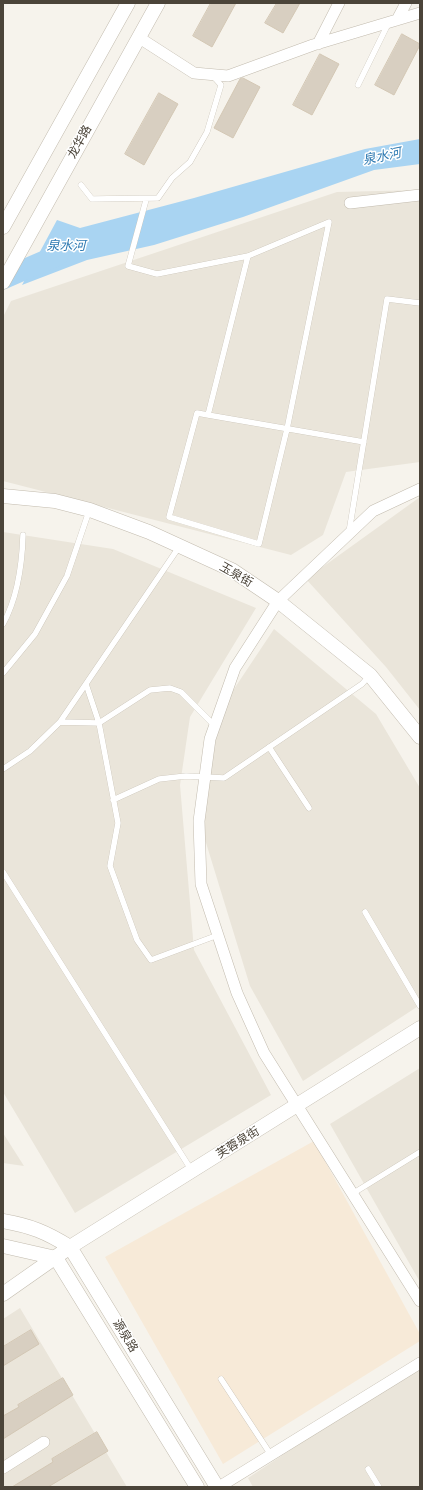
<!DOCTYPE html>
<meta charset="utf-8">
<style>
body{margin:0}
#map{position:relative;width:423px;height:1490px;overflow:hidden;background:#f6f3ec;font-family:Manrope,sans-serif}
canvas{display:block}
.frame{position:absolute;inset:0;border:4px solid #4b4439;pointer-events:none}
</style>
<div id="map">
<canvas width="423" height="1490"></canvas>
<div class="frame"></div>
</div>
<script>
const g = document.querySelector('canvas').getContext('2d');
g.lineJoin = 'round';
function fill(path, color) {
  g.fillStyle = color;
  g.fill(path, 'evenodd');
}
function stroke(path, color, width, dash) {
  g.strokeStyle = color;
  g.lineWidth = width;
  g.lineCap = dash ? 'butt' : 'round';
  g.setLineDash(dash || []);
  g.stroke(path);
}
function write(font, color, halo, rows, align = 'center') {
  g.font = font + ' Manrope,"Noto Sans SC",sans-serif';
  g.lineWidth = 3;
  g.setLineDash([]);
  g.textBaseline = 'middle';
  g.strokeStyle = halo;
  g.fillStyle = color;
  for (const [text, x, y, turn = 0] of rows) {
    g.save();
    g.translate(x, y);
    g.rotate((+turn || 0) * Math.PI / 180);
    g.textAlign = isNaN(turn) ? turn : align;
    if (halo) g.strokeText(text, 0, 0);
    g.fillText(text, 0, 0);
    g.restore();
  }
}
const residential = new Path2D(`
 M420,190v272l-74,10 -23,63 -32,20 -288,-74v-164l8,-16 326,-109z
 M420,497v213l-34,-43 -80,-88z
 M3,532l110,17 143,59 -66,109 -10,68 14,165 77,145 -196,118 -72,-121z
 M274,629l102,85 44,74v217l-117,76 -53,-95 -51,-166 15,-101z
 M420,1068v214l-90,-158z
 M3,1133l21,33 -21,-3z
 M20,1308l107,179h-124v-168z
 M420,1364v123h-167l-5,-9z`);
const commercial = new Path2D(`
 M314,1141l106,193v7l-197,123 -118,-207z`);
const water = new Path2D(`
 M420,139v25l-46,6 -131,47 -89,28 -67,15 -65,25 35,-65 23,8 114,-30 171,-49z`);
const river = new Path2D(`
 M3,279l55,-24`);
const building = new Path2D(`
 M211,3h25l-24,44 -19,-11z
 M277,3h23l-17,30 -18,-10z
 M402,34l18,10v1l-26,50 -19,-10z
 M320,54l19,10 -27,51 -19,-10z
 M243,78l17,9 -27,51 -19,-10 26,-49z
 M159,93l19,11 -34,61 -19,-11z
 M31,1330l8,14 -36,22v-19z
 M63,1378l10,17 -70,44v-23l16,-9 -1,-2z
 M97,1432l11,19 -60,36h-36l41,-25 -1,-3z`);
const service = new Path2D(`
 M358,85l31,-63
 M81,185l11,14 66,-1 14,-20 18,-16 17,-30 14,-47 -8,-9
 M146,200l-18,66 29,8 91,-18 81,-34
 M329,222l-42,207 -28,115 -90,-27 28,-104 11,2 156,27
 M208,415l40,-159
 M349,532l38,-233 33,4
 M3,624c15,-27 19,-58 20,-89
 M3,673l32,-39 32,-58 22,-65
 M86,684l13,39 19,100 -8,43 27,74 14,20 67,-25
 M60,722l39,1 51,-33 20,-2 11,4 34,34
 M269,747l40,61
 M3,769l27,-18 30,-29 119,-175
 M113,800l46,-21 27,-3 38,2 138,-94 8,-9
 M3,872l189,299
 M365,912l55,94
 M352,1194l68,-42
 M221,1379l50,76
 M368,1469l11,18`);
const minor = new Path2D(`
 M397,20l9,-17
 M138,37l56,36 34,3 85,-31 107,-32
 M318,44l21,-41
 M350,203l70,-8
 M420,489l-47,22 -95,90 -43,67 -25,71 -11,82 2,63 36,109 27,60 156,248
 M3,1468l41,-26
 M219,1487l201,-124`);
const tertiary = new Path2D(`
 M3,227l125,-224
 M3,282l155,-279
 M3,496l52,5 35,9 59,22 83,38 46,31 92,74 50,62
 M3,1221c28,5 43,11 67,26l147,240
 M3,1246l53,12 141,229
 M3,1294l67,-47 350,-219`);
const streetNames = [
 ["龙华路",80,142,-61],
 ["玉泉街",236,575,30],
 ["芙蓉泉街",238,1143,-32],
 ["源泉路",125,1336,59]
];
const waterNames = [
 ["泉水河",382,157,-12],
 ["泉水河",66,246]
];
fill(residential, '#eae5da');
fill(commercial, '#f7ead8');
fill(water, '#a9d4f2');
stroke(river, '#a9d4f2', 21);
fill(building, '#d8cfc1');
stroke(building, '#d3c7b4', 1);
stroke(service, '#c2bbae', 6);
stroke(minor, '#c2bbae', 12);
stroke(tertiary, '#c2bbae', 15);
stroke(service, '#fff', 5.5);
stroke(minor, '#fff', 11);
stroke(tertiary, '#fff', 14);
write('12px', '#4b4439', '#fff', streetNames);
write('italic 13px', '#2e7ab2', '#fff', waterNames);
</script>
